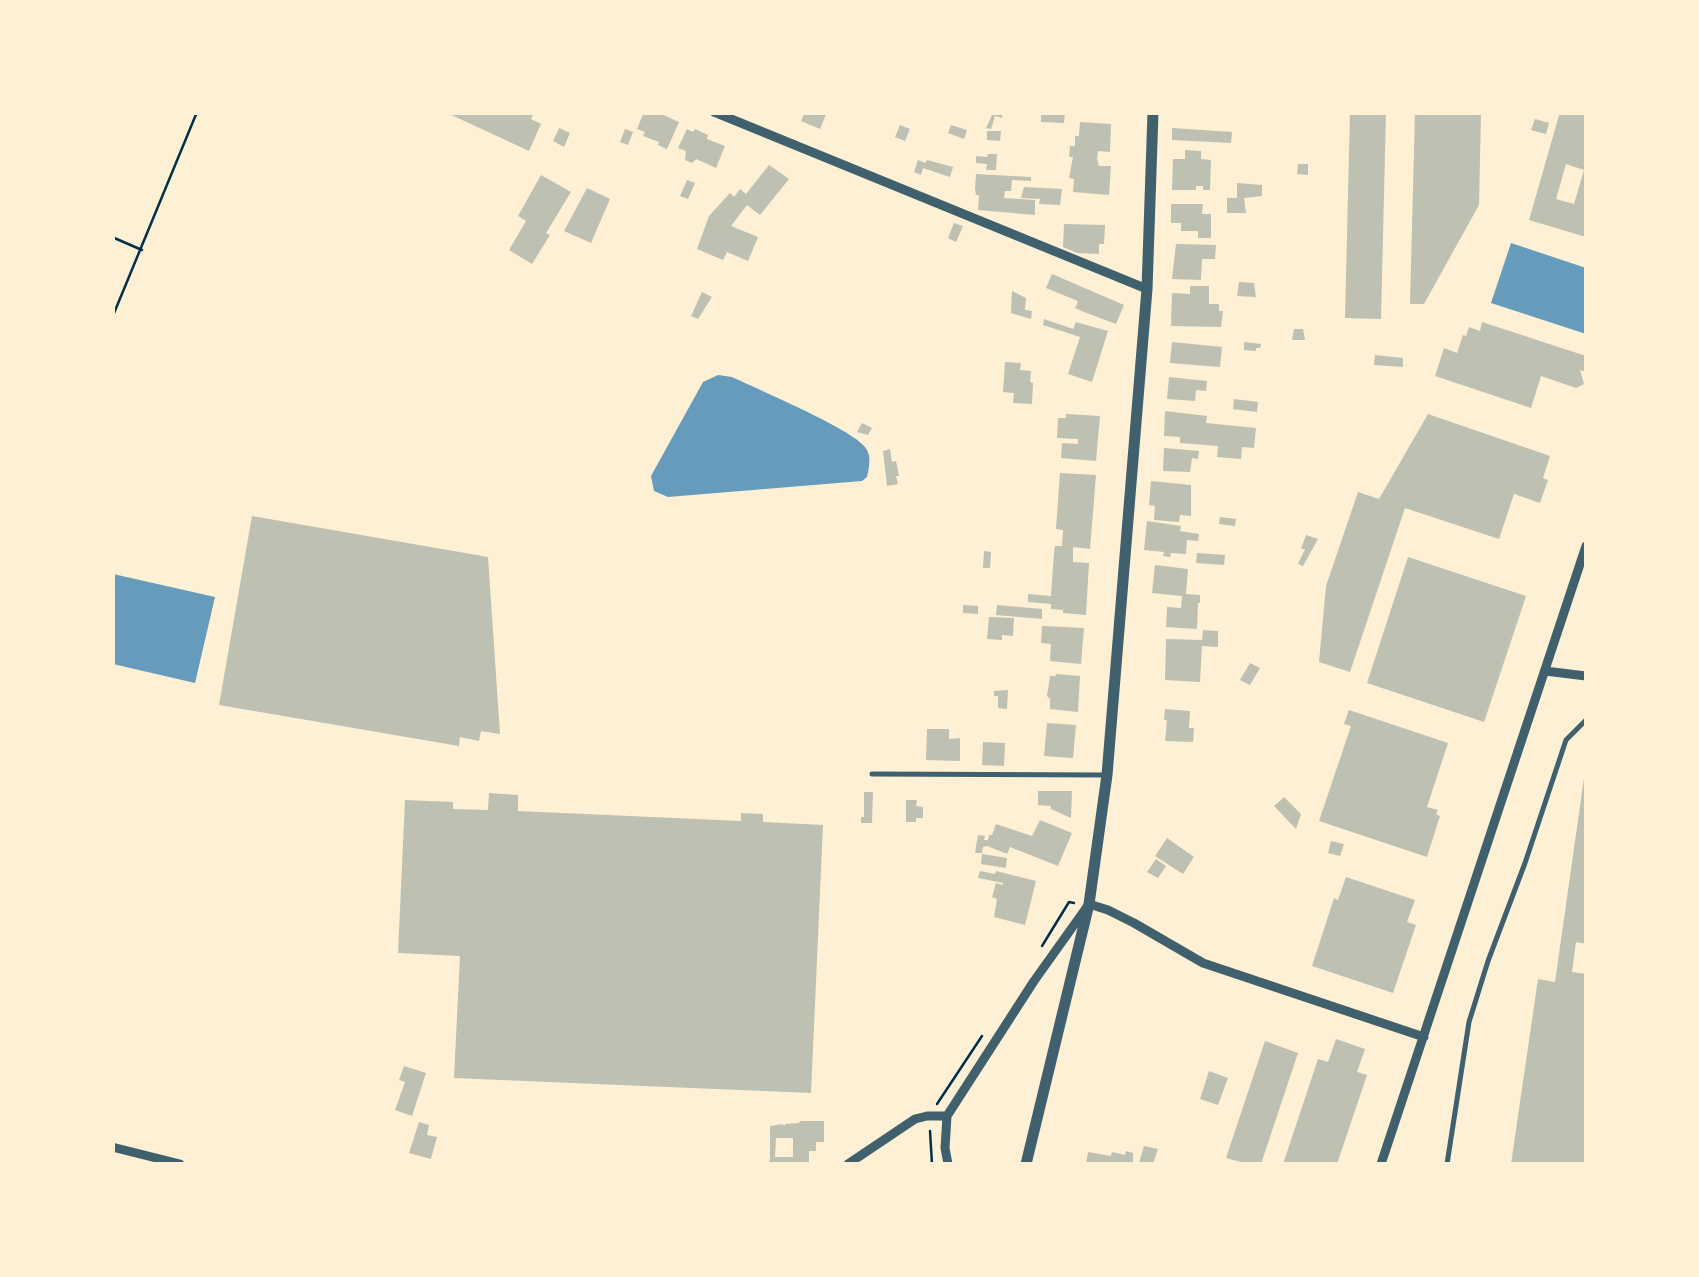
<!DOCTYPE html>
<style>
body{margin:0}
#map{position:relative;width:1699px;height:1277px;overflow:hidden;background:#fdf0d5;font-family:"Nunito Sans",sans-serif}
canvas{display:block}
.frame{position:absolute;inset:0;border:115px solid #fdf0d5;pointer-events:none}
</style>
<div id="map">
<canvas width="1699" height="1277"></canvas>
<div class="frame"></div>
</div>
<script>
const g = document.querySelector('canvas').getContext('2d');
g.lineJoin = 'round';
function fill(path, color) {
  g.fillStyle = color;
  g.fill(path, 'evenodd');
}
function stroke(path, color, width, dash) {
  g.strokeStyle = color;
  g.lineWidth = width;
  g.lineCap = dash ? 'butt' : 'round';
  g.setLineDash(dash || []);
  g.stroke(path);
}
const water = new Path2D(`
 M1511,243l75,25v66l-95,-31z
 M718,375l14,2c25,12 120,52 133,70 7,8 4,21 2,30l-5,4 -194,16 -14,-6 -3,-15 52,-94z
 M113,574l102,23 -20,86 -82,-19z`);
const building = new Path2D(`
 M445,112h89l-3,7 10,5 -12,27z
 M644,112h13l22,10 -12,27 -9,-4 1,-3 -16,-6 2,-4 -8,-3z
 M805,112h22l-7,17 -19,-8z
 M986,112h17l-1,6 -7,-2 -4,13 -5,-1 6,-13z
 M1041,112l24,1 -1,10 -23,-1z
 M1350,112h36l-5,207 -36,-1z
 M1415,112h66l-2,93 -55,99h-14z
 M1560,112h26v125l-57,-17zM1566,164l18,6 -10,34 -18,-5z
 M1535,119l14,4 -3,11 -15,-4z
 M1080,122l31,2 -1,28 -12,-1 -1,8 2,7h12l-2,29 -36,-3 1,-13 -5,-1 4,-21h-4l1,-11h5v-10h4z
 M900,125l10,4 -5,12 -10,-4z
 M951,125l16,5 -3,9 -16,-6z
 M559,128l11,5 -6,14 -11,-6z
 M1172,128l60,4 -1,11 -59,-3z
 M625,129l8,3 -5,13 -8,-3z
 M687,129l6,3 2,-3 13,6 -1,4 18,7 -9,22 -20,-9 -4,4 -7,-3 1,-9 -8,-3z
 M987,131h14l-1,10 -13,-1z
 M1185,150l16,1v8l10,1 -1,30h-7v-4h-7v4h-24l1,-31h12z
 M988,154h9l-1,16h-10l1,-6 -11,-1v-7l11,1z
 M918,160l7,3 2,-3 26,7 -3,10 -27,-9 -2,7 -7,-3z
 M1298,164h10v11l-11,-1z
 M769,165l20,14 -29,36 -13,-10 -16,21 27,11 -10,24 -21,-9 -4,8 -26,-11 12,-33 21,-23 4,4 6,-8 6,5z
 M976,174l55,3v4l-19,-1 -1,11h-6l-1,7 31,2v15l-57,-5 1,-15h-3l-1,-6z
 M541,175l30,17 -25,41 4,2 -18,29 -23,-14 17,-29 -8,-5z
 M687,180l8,3 -7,16 -8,-3z
 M1237,183l25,2v11l-18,2 2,15h-19v-15h10z
 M1024,187l38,2 -2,16 -21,-1 1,-5 -19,-1z
 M587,188l23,11 -19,44 -27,-12z
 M1171,204h32l-1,10h9v24h-13v-7h-17v-8h-10z
 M954,223l9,3 -7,16 -8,-4z
 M1064,224l41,1 -1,19h-5v10l-22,-1 -14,-6z
 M1176,244l40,1 -1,14h-13l-1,21 -29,-1z
 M1052,274l72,31 -8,19 -32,-12 -9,-4 3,-7 -32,-13z
 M1239,282l15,1 2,14 -19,-1z
 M1190,286h19v18h10v7h4l-2,16 -50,-1 1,-33 18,1z
 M1012,291l14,7 -1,12 7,1 -1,8 -20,-6z
 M702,292l10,5 -14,22 -7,-3z
 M1044,319l29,10 3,-7 32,9 -16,51 -24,-8 12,-37 -37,-12z
 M1482,322l104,34v16l-6,-2 4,14 -8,4 -35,-12 -10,32 -96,-32 9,-28 13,5 6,-18 3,1 3,-9 11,4z
 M1294,329h9l2,11h-13z
 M1172,342l50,5 -2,20 -50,-4z
 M1244,342l17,2 -1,4h-4v3l-12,-1z
 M1375,355l28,3v9l-29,-2z
 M1005,362l16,1 -1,7 11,1 -1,11 3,1 -1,21 -19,-1 1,-10 -11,-1z
 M1169,377l38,4 -1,10 -10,-1 -1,11 -28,-2z
 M1234,399l24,3 -1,10 -24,-3z
 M1165,411l42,5 -1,7 50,5 -2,20 -12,-1 -1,12 -24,-2 1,-11 -38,-3v-6l-16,-1z
 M1066,414l34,2 -4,45 -35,-3 1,-15 16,1v-5l-21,-1 1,-20h8z
 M1428,414l122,42 -7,22 5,2 -8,23 -26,-9 -15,45 -94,-31 -55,164 -31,-10 7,-76 32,-94 21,7z
 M862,423l10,5 -4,7 -11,-3z
 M1164,448l35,3 -1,8 -6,-1 -2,14 -27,-1z
 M890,449l2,13 4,-1 3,15h-3l2,8 -11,2 -4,-35z
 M1060,473l36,2 -6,74 -17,-2v15l16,1 -3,52 -23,-2v-3l-12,-1v-5l-23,-2v-8l23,2 3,-43 1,-7h7l1,-16 -7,-1z
 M1151,481l40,4v31l-11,-1 -1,7 -25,-2 1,-14 -6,-1z
 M252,516l236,41 12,177 -19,-3 -2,10 -19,-4 -1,9 -240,-41z
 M1220,517l16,2 -1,7 -16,-2z
 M1147,521l34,5 -1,5 19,3 -1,7 -11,-1 -1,14 -15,-1 -1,4 -7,-1 1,-4 -20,-2z
 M1306,535l12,4 -15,27 -5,-2 7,-15h-4z
 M984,551l7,1 -1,16h-7z
 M1197,553l28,2 -1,10 -28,-2z
 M1408,557l118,39 -42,126 -117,-39z
 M1155,565l33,4 -2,25 14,1v8h-2l-1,26 -31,-2 1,-20 14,1 1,-12 -30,-3z
 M963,605l15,1v8l-15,-1z
 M997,605l45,4v10l-46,-4z
 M989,617l25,1 -1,18 -11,-1v5l-15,-1z
 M1042,626l42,2 -3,36 -31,-3 1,-17 -10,-1z
 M1203,630l15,1v16l-16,-1 -2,36 -35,-2 1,-41 36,1z
 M1250,663l10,5 -10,17 -10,-5z
 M1056,674l24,2 -2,36 -28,-3v-10l-3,-3 3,-20h6z
 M1008,690l-1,19 -9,-1v-12h-4v-5z
 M1165,709l25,2 -1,17h5l-1,14 -28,-1 2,-21h-3z
 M1349,710l99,33 -21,64 11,3 -2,4 4,2 -13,41 -108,-36 32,-95 -7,-2z
 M1047,723l29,2 -3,33 -29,-2z
 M927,729h22v10l11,-1v23l-34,-1z
 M983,742l22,1 -1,23 -22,-1z
 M1584,778h2v166l-10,-2 -4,30 14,2v190h-75l27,-185 17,3z
 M1038,791h34l-1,27 -20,-9v-3l-13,-1z
 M864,792h9l-1,31h-11v-6h3z
 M489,793l29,2v16l223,10v-8l22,1v8l60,3 -12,268 -357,-15 6,-122 -62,-3 7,-153 48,2v7l35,1z
 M1284,797l17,17 -5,15 -22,-23z
 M906,800h11l-1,6 7,1v11h-7v4h-10z
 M1040,820l32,13 -14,33 -48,-19 -3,7 -20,-8 -4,1 -1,6h-7l3,-18 7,1 -1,4h4l1,-5h3l4,-11 36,12z
 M1167,838l27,19 -11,17 -28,-18z
 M1331,841l13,3 -4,12 -12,-3z
 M982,854l25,4 -1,10 -25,-4z
 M1156,859l10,7 -8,12 -11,-6z
 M980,871l15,3 1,-3 40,10 -11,44 -31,-8 3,-18 -5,-2 4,-14 7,2v-2l-25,-5z
 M1346,877l69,23 -8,22 9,3 -23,68 -81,-27 22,-68 4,2z
 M1336,1039l29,10 -8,23 10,3 -30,89h-54l35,-105 10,3z
 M1265,1041l33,12 -37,111h-13l-22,-6z
 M404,1066l22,7 -14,43 -17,-6 10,-28 -6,-2z
 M1209,1071l19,7 -10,27 -18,-6z
 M801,1121h23v21h-8v9h-7v13h-42l3,-4v-34l12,-2 3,2v-2l13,-1zM776,1138h17v19h-18z
 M419,1122l10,3 -2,10 10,2 -6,22 -22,-6z
 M1144,1146l14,3 -5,15 -14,-1z
 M1126,1151l7,2v11h-47l2,-12 23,4 1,-4 13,3z`);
const path = new Path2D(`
 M112,237l30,13
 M112,318l85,-206
 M1042,946l27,-44 5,1
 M937,1104l45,-68
 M930,1131l2,33`);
const service = new Path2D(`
 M872,774l232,1
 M1447,1164l22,-142 19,-61 37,-98 41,-123 20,-20`);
const minor = new Path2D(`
 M714,112l433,177
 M1545,671l41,5
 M112,1147l68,17
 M848,1164l67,-45 12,-3h20
 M948,1164l-3,-16 2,-32 87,-135 55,-77 19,6 26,13 69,40 221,74
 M1381,1164l205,-618`);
const tertiary = new Path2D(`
 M1026,1164l63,-260 18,-129 40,-486 6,-177`);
fill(water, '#669bbc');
fill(building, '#bec0b2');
stroke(path, '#003049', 2.5);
stroke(service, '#3f606c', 5);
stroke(minor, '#3f606c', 9);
stroke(tertiary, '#3f606c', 11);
</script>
